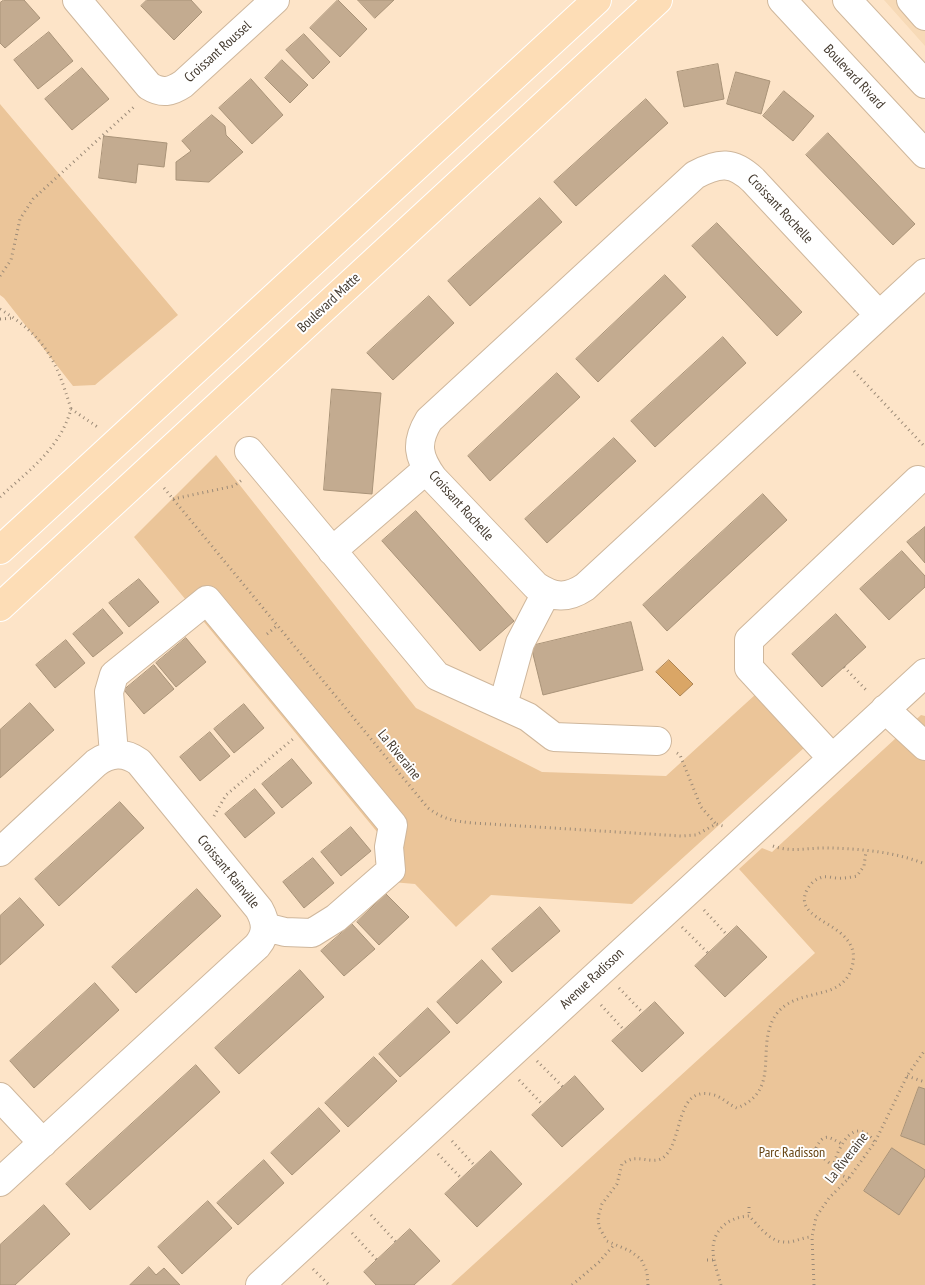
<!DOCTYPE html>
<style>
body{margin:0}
canvas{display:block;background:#fde4c8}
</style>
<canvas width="925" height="1285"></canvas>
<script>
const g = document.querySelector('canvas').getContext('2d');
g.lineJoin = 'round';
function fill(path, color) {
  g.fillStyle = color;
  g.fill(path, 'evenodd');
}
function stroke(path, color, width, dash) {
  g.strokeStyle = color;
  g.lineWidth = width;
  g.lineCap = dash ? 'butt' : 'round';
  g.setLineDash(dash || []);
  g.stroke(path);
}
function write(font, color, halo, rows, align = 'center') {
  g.font = font + ' "PT Sans Narrow",sans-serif';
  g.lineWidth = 4;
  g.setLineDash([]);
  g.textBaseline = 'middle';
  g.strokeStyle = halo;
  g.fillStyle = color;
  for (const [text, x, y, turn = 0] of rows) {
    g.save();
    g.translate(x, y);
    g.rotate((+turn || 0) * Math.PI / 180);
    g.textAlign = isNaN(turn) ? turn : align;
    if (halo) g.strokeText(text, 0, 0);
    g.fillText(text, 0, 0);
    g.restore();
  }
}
const built = new Path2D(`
 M884,0h41v46z`);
const green = new Path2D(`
 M0,104l178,211 -83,70 -22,1 -69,-88 -4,-3z
 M216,455l200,253 126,64 124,4 90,-82 49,53 -173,157 -141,-9 -35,32 -41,-43 -23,-2 -17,-20 3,-29 -244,-296z
 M921,715l4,1v569h-474l364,-332 -76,-84 23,-21 10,4z`);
const water = new Path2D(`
 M669,660l24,24 -13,12 -24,-24z`);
const building = new Path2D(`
 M4,0h20l16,18 -35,30 -5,-5v-40z
 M147,0h44l11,12 -28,28 -33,-34z
 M338,0l29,29 -27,28 -30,-29z
 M358,0h36l-19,18z
 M49,32l24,29 -35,28 -24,-29z
 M304,34l26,28 -17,17 -27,-29z
 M282,60l26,25 -18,18 -25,-25z
 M718,64l6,35 -40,8 -7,-35z
 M82,68l27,31 -37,31 -27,-31z
 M736,72l34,9 -9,33 -34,-10z
 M251,79l32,36 -31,29 -33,-36z
 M784,91l30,25 -21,25 -30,-25z
 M646,99l22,24 -92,83 -22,-24z
 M212,115l13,11 1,9 17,17 -34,30 -33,-2v-18l15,-11 -9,-10z
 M828,133l87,91 -22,21 -87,-90z
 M104,136l63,7 -3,24 -26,-3 -2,19 -37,-5z
 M540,198l22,24 -92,84 -22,-25z
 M717,223l85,89 -25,24 -85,-90z
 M665,275l21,22 -88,85 -22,-23z
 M429,296l25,27 -61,57 -26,-27z
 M723,337l23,26 -91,84 -24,-26z
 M557,373l23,24 -90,84 -22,-25z
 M332,389l49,4 -9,101 -48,-4z
 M614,438l22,23 -89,82 -22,-24z
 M763,494l24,26 -120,111 -24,-26z
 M416,511l98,110 -34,30 -98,-110z
 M925,527v36l-18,-21z
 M902,551l23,25v11l-36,33 -29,-31z
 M139,579l20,23 -30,25 -20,-24z
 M103,609l20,24 -30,24 -20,-23z
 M836,614l30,33 -44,40 -30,-33z
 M631,622l12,48 -100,25 -12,-49z
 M186,638l20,24 -30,25 -20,-24z
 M66,640l19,23 -30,25 -19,-23z
 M154,665l20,24 -30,25 -20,-24z
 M30,703l24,27 -54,48v-48z
 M244,704l20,24 -30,25 -20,-24z
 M210,732l20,24 -30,25 -20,-24z
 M292,759l20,24 -30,25 -20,-24z
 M255,789l20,24 -30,25 -20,-24z
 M120,802l24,26 -85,78 -24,-27z
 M351,827l20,24 -30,25 -20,-24z
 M313,858l21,25 -30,25 -21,-26z
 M197,889l24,27 -85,77 -24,-26z
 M386,894l23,23 -30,28 -22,-23z
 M20,898l24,27 -44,40v-49z
 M540,907l20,24 -48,41 -20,-23z
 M352,924l23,25 -31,27 -23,-25z
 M737,926l30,31 -42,40 -30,-31z
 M482,960l20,22 -45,42 -20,-22z
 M300,970l24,27 -85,77 -24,-26z
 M95,983l24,27 -85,78 -24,-27z
 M655,1002l29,31 -42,39 -30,-31z
 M428,1008l22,24 -50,45 -21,-23z
 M374,1057l23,24 -49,46 -23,-24z
 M196,1065l24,27 -130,118 -24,-26z
 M575,1076l29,33 -42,38 -30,-32z
 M919,1087l6,2v56l-24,-9z
 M319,1108l21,23 -48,44 -21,-22z
 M892,1148l33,22v6l-26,39 -35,-24z
 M491,1151l31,33 -45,43 -32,-33z
 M264,1160l20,23 -46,42 -21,-22z
 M208,1201l24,27 -50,46 -24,-27z
 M44,1205l26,29 -55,51h-15v-40z
 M410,1229l30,32 -26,24h-38l-12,-13z
 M149,1267l7,8 8,-7 16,17h-50z`);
const path = new Path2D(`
 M0,276l11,-16 9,-41 13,-20 103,-94
 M0,309c45,28 56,50 71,100
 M0,319l14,-1
 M854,371l71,76
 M71,409l28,19
 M164,488l264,320c16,12 27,13 45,15l208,13 15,-1 20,-11 7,2
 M0,497c29,-27 60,-48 71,-88
 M173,499l61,-13 8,-6
 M267,634l11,-9
 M844,667l24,25
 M677,753l3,2 21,52 15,17
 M214,816l12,-21 67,-56
 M773,846c19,7 38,1 57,2 32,1 66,4 95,16
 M704,910l23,25
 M682,927l26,26
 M619,988l24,25
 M601,1005l23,25
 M537,1061l26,26
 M907,1076l18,6
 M519,1080l24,25
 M452,1141l23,25
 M438,1154l24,25
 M833,1166l-11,-9 -6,-9c8,-16 13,-11 26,-4
 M849,1178l-9,-3 -7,-9c6,-20 21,-52 42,-24
 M749,1207v9
 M371,1215l25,27
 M352,1233l25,27
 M707,1260h8
 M313,1269l16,16
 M572,1285l27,-23 15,-17
 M648,1285l-1,-13 -6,-13 -11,-8 -23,-10 -8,-14 -1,-10 4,-13 15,-20 5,-20c3,-2 7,-4 10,-5 12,-2 24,6 33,-3 19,-18 10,-72 49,-61 8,2 15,10 23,13 45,-18 18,-60 38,-92 21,-31 66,-12 77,-49 13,-46 -65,-43 -44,-79 3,-5 9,-10 15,-11 6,-1 13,2 19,1 5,0 10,-1 15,-2l7,-10 2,-15
 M721,1285c-3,-11 -8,-24 -8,-35 0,-21 16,-33 36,-34 9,9 21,26 35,26 10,1 18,-5 28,-5
 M814,1285l-2,-48 4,-20 13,-19 20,-20 26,-36 32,-66 18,-26`);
const minor = new Path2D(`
 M77,0l72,86c13,8 22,6 34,-2l92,-84
 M782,0l143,154
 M847,0l78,84
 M911,0l14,16
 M879,315l-126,-135c-20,-19 -34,-18 -58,-5l-266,245c-14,23 -11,37 4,58l103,108c18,12 31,13 49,1l340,-314
 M249,451l188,225 91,41 26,20 103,4
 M332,551l95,-82
 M503,705l17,-62 26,-50
 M885,709l40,37
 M114,754l-5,-62 5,-17 93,-75 186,225 -4,22 2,23 -55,48 -24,15 -27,-1 -20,-5
 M832,758l-83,-90v-28l169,-160
 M0,852l96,-89c14,-10 28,-12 43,-1l120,147c8,14 8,25 -2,37l-257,236
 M0,1097l43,46
 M260,1285l665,-612`);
const major = new Path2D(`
 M0,550l597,-550
 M0,607l658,-607`);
const streetNames = [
 ["Croissant Roussel",218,52,-42],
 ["Boulevard Rivard",854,77,47],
 ["Croissant Rochelle",780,209,47],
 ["Boulevard Matte",329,303,-43],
 ["Croissant Rochelle",461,506,48],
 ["La Riveraine",399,755,51],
 ["Croissant Rainville",228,872,51],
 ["Avenue Radisson",592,979,-43],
 ["La Riveraine",847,1158,-52]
];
const parkNames = [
 ["Parc Radisson",792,1153]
];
fill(built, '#f7dab7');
fill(green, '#ebc599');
fill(water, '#daa666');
stroke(water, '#ad8555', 1);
fill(building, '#c3ab90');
stroke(building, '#a99378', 1);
stroke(minor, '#cfb79c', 30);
stroke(major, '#fff', 30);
stroke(path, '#9b8a77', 3, [1, 4]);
stroke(minor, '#fff', 28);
stroke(major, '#fdddb6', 28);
write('14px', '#43392e', '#fff', streetNames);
write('14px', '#654210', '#fff', parkNames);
</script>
